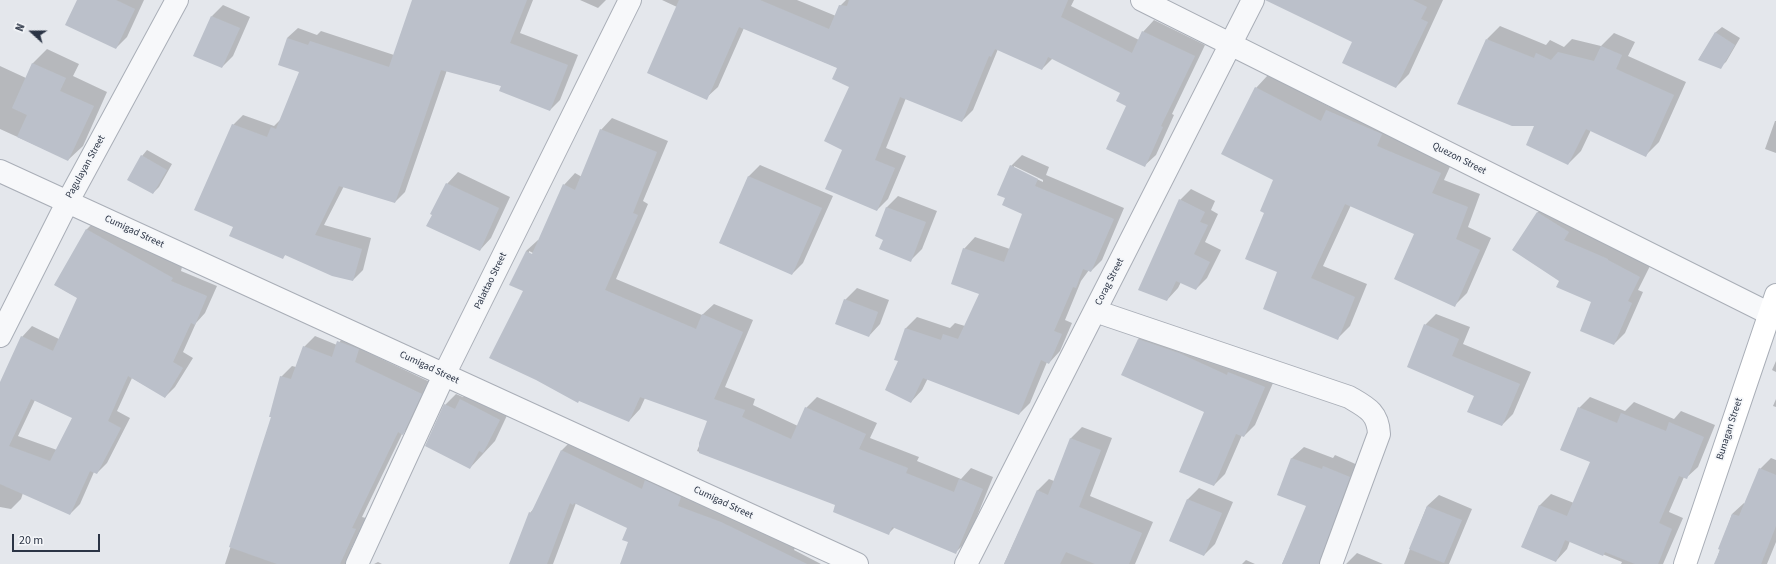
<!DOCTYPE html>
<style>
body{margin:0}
#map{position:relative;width:1776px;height:564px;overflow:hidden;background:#e4e7ec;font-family:"Source Sans 3",sans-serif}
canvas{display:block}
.north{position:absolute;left:12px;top:12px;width:40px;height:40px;-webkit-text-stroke:3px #f4f6f9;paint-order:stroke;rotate:291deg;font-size:11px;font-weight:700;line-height:16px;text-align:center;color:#2b3445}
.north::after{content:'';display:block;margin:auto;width:14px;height:18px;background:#2b3445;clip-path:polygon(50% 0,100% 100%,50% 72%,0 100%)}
.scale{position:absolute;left:12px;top:534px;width:88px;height:18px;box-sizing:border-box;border:2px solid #2b3445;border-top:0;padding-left:5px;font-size:12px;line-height:14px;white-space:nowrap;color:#2b3445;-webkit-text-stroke:3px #f4f6f9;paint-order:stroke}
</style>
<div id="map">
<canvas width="1776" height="564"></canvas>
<div class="north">N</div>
<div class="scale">20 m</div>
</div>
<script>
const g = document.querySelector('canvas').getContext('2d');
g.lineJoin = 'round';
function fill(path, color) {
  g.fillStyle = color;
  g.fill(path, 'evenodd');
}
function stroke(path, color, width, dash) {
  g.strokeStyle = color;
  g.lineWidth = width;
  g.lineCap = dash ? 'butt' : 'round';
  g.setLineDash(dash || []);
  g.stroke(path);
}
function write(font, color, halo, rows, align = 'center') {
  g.font = font + ' "Source Sans 3",sans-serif';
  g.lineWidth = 3.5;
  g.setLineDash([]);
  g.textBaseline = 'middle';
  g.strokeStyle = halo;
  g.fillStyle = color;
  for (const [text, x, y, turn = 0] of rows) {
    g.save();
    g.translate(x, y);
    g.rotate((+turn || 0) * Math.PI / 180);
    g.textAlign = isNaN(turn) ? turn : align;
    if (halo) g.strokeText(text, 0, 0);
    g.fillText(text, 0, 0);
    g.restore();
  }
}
const shadow = new Path2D(`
 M78,0h66l-17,37 -11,11z
 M457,0h76l-13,33 58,22 -18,45 -10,10 -48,-24 -55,-16 -42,122 -10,10 -51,-16 -20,39 47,13 -8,32 -10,10 -67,-26 -3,3 -49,-31 -1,-101 10,-10 31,11 7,-7 19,-48 -13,-33 11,-10 19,7 4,-4 73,24z
 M580,0h26l-8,8z
 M662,0h135l39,16 4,-10 6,-6h228l-3,6 68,34 4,-8 11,-12 51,25 -33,69 2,1 -18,40 -12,11 -16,-61 -6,-12 -69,-35 -11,11 -44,-20 -25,61 -11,11 -56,-23 -20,50 20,8 -18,43 -11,11 -34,-61 7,-62 -12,-19 -94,-40 -26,59 -12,11 -29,-91z
 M1297,0h146l-34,74 -13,13 -43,-45z
 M223,5l27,12 -17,39 -11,11 -10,-51z
 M1500,26l46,19 4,-5 14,7 8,-8 29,7 13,-13 21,9 -7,14 58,26 -27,60 -13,13 -55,-25 -10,21 -13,13 -32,-39 -49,-86z
 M1722,27l18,11 -14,24 -6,5 -21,-8 17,-27z
 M47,49l32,15 -6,12 34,16 -24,54 -15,14 -68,-31v-63l26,12 7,-15z
 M1268,75l62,32 9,-9 114,62 -9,20 36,14 -12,33 23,11 -24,55 -13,13 -38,-72 -65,-29 -28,61 44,18 -17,42 -13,13 -59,-67 -12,-59 9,-33 -19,-92z
 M612,118l56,23 -25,60 5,3 -32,75 86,36 12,-11 39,16 -28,67 30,12 -2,6 45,21 8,-18 11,-11 60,26 -7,15 49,19 -2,4 44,18 10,-11 22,9 -26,64 -11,11 -61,-25 -6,6 -52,-29 -140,-53 12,-30 -64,-23 -5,11 -11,12 -105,-130 2,-40 12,-11 1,1 25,-56 11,-12 7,4 19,-47zM529,251l8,4 -8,-1z
 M1775,121h1v32l-11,-4z
 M147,150l25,14 -13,23 -6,6 -11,-37z
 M1022,155l27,12 -3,8 78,33 -22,52 -11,11 -2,-1 -8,11 -16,39 7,3 -12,28 -11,12 -2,-1 -17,41 -11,11 -91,-36 -6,12 -11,12 -11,-41 -4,-2 10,-31 11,-11 33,11 5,-5 10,3 16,-32 -17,-45 11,-12 35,12 13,-35 -17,-16 5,-32zM1014,166l29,14v2l-29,-14z
 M760,165l73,31 -30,67 -11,11 -72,-31 29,-67z
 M458,172l52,25 -19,41 -11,12 -33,-66z
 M1191,189l24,12 -4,9 7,4 -13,28 16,8 -14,28 -11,11 -15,-7 -3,6 -11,12 13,-100z
 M898,196l39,15 -15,38 -11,11 -27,-21 -8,-3 11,-29z
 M1549,202l30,19 -5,8 44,19 32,18 -12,24 5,2 -18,41 -11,11 -21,-43 -80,-51 25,-38z
 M97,219l85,48 -1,4 36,15 -12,27 -9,10 -13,29 10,6 -18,29 -10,10 -33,-19 -15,33 13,7 -23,45 -10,10 -3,-1 -14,32 -10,10 -47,-21 -2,6 -10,10 -11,-2v-123l22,-47 10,-11 27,13 19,-41 -23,-13 32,-56zM35,400l38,17 -16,33 -39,-14z
 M857,288l32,12 -9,24 -11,12 -24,-36z
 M1436,314l34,13 -7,17 68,28 -18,42 -11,11 -27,-30 -50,-70z
 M1150,328l126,48 -21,49 -11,11 -2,-1 -17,39 -11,11 -9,-74 -67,-72z
 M349,331l20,8 -4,12 67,32 -19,40 -11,11 -40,83 4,1 -15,31 5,2 6,13h-137l48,-147 8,-40 11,-11 4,1 8,-20 11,-11 22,9z
 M1776,361v11l-4,-2z
 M472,389l38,20 -15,32 -25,27 -25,-63 11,-11 7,3z
 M1590,397l35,14 9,-9 40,17 7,-8 34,14 -17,42 -12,11 -2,-1 -15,35 14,6 -20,46h-42l1,-2 -52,-21 -3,8 -11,12 -34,-14 18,-42 11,-11 23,9 17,-41 -12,-54z
 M1776,399v8l-3,-1z
 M1082,427l30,11 -22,58 63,26 -18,42h-131l34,-74 11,-11 5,2 17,-43z
 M573,439l224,104 -3,7 27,14h-200l8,-22 -1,-15 -52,-24 -23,61h-42l19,-51 5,-6 27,-57z
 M1304,447l29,11 2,-3 25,11 -23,98h-55l26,-58 -30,-12 14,-36z
 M1771,458l5,2v82l-9,22h-52l17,-50 12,-11 1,1 15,-35z
 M1199,488l34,14 -18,42 -11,11 -34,-14 18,-42z
 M1439,495l33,14 -23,55h-45l23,-58z
 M1357,553l26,11h-37z
 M1246,560l9,4h-13z
 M378,562l4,2h-8z`);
const building = new Path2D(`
 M77,0h39l19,9 -19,40 -51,-24z
 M412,0h115l-17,43 58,22 -18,46 -51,-20 2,-5 -60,-16 -46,133 -56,-17 -24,49 47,14 -9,32 -21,-5 -47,-21 -2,4 -54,-23 4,-9 -39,-17 38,-86 35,13 4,-10 5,2 23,-57 -21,-7 9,-27 21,7 2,-4 79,26z
 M679,0h81l69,29 10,-24 8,1 2,-6h219l-7,17 71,36 10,-22 53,25 -34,70 2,1 -18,40 -39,-18 20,-43 -10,-5 4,-8 -72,-36 -6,13 -47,-21 -4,8 -2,-1 -27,66 -62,-25 -25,63 20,8 -18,43 -52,-22 17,-39 -18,-9 25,-54 -17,-8 5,-11 -98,-41 -32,73 -60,-27z
 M1265,0h148l14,7 -6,12 7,3 -32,66 -54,-25 10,-21z
 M211,16l29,12 -18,40 -29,-12z
 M1715,32l20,13 -14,24 -23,-9z
 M1486,39l48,19 2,-5 15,7 7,-8 36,9 7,-15 21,9 -6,14 58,26 -28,62 -60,-28 -18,36 -42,-20 8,-19h-22l-55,-22z
 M32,63l34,15 -6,13 34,15 -26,55 -51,-24 10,-22 -15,-7z
 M1255,87l66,34 5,-11 56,24 -5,12 64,27 -9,20 36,14 -12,32 24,11 -25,57 -61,-28 20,-45 -69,-30 -34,74 44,19 -17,43 -75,-31 14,-37 -32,-13 19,-46 -4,-2 13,-31 -52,-26z
 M600,129l57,23 -24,61 5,2 -33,75 91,39 6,-15 41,18 -29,67 31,11 -3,7 49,22 14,-32 61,27 -7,15 49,19 -2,5 48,19 5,-13 24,10 -27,65 -64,-27 -3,8 -56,-23 2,-7 -136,-52v-10l8,-22 -67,-24 -11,25 -50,-21 -1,2 -42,-23 -47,-22 34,-67 -14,-6 17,-34 6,3 31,-70 12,6z
 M141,155l26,15 -14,24 -26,-14z
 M1010,165l28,14 -3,7 79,33 -23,53 -8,-3 -7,19 -3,-1 -19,44 8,3 -13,30 -8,-4 -22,55 -96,-37 -12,25 -26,-13 13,-29 -4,-1 11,-32 36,12 2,-6 15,5 21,-45 -28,-10 12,-36 41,14 18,-48 -20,-9 3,-7 -8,-3z
 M748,176l74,32 -30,67 -73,-32z
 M446,183l53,25 -19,43 -54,-25 6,-11 -2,-1z
 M1179,199l26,13 -5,10 8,3 -14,29 16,8 -14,28 -20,-9 -9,20 -29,-11z
 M886,207l40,15 -15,40 -32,-13 4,-9 -8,-4z
 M1537,212l32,20 -5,8 44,19v1l32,17 -12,24 4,2 -18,42 -34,-14 11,-29 -35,-15 3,-6 -47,-31z
 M86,229l87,49 -2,3 36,15 -12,29 -4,-2 -18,39 10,6 -18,30 -37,-22 -20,45 13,7 -24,46 -7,-3 -20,44 -70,-31v-102l21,-46 32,15 24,-53 -23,-13zM31,399l41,19 -22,43 -41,-15z
 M844,299l34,13 -9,25 -34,-13z
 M1424,324l35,15 -7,17 68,28 -18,42 -35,-14 7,-16 -67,-29z
 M1138,339l41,14 48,22 1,-3 37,15 -21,50 -8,-3 -22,52 -35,-14 25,-60 -83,-37z
 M337,341l22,8 -4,13 67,32 -19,41 -5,-3 -46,96 4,1 -16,35h-63l-48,-17 42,-130h-2l11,-41 11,3 12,-33 29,11z
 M460,399l40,21 -17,33 -4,-2 -9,18 -45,-23 19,-42 11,5z
 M1578,407l39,16 4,-10 45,18 3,-9 35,15 -17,42 -8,-3 -20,47 13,6 -14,35h-23l-30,-12 -2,4 -38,-16 -9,22 -35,-15 18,-42 28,11 23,-54 -30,-12z
 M1070,438l31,12 -22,57 63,26 -13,31h-34l-29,-12 -6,12h-56l33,-74 11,5z
 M561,450l81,39 3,-9 36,17 -3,9 43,16 86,42h-187l8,-22 -6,-2 5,-12 -53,-25 -1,2 -3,-2 -23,61h-38l20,-52 2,1z
 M1291,458l31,11 1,-3 27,11 -31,87h-37l24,-58 -29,-11z
 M1759,468l17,7v51l-15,38h-47l6,-14 -2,-1 14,-35 7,2z
 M1187,499l35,14 -18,43 -35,-15z
 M1427,506l35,14 -18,43 -35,-14z`);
const minor = new Path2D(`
 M1142,0l634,317
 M0,171l857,393
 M1095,311l254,86c17,10 29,15 30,37l-48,130
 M0,336l68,-135 109,-201
 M357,564l87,-189 186,-375
 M966,564l287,-564`);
const secondary = new Path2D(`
 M1685,564l91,-269`);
const streetNames = [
 ["Quezon Street",1459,159,27],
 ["Pagulayan Street",86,167,-61],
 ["Cumigad Street",134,232,25],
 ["Palattao Street",491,281,-64],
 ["Corag Street",1110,282,-63],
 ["Cumigad Street",429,368,25],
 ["Bunagan Street",1730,429,-72],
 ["Cumigad Street",723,503,25]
];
fill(shadow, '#0003');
fill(building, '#bbc0ca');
stroke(minor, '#a9aeb7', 24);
stroke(secondary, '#a9aeb7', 24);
stroke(minor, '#f7f8fa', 22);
stroke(secondary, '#fff', 22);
write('10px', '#2b3445', '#f4f6f9', streetNames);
</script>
